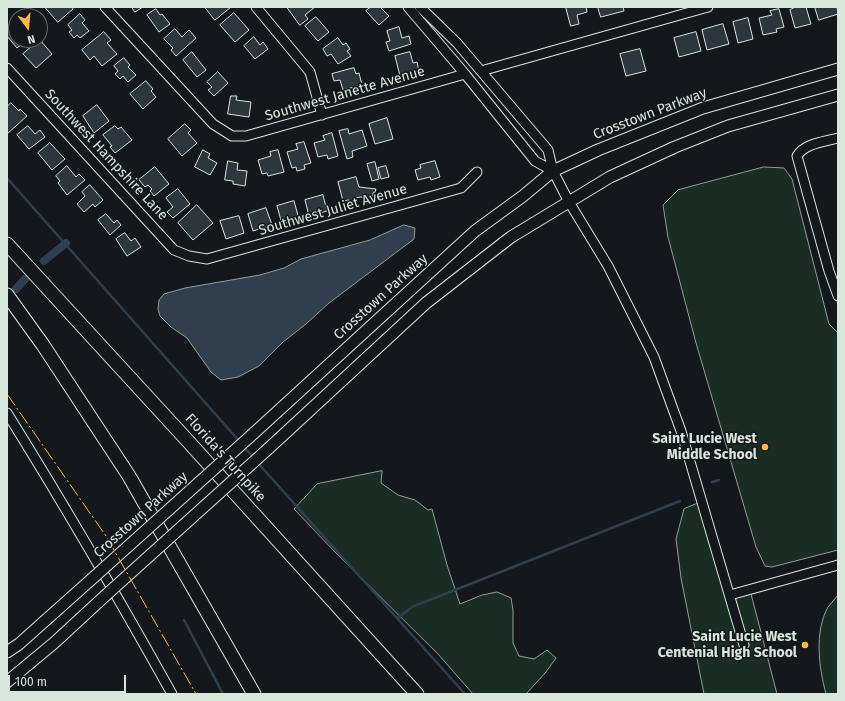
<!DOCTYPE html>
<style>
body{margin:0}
#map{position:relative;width:845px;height:701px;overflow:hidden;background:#14181c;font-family:"Fira Sans",sans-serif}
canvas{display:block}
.frame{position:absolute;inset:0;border:8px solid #d8e6dc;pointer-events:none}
.north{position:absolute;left:8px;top:8px;width:40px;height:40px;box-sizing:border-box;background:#14181c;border:1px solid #626a69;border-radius:50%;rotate:164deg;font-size:11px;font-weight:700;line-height:16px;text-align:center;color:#d8e6dc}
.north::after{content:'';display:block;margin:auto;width:14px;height:18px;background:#ffb74d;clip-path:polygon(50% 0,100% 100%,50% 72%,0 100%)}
.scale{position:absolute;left:8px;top:675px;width:118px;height:18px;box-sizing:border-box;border:2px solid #d8e6dc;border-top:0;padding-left:5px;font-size:12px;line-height:14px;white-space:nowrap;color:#d8e6dc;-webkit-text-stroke:3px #14181c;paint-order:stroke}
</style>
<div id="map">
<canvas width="845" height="701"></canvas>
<div class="frame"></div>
<div class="north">N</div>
<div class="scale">100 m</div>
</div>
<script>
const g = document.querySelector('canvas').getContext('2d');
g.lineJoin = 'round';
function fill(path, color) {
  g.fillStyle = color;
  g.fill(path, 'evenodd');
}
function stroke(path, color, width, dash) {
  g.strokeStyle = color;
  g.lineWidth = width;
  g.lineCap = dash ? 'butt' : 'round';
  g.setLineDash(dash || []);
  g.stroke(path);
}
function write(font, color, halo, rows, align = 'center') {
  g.font = font + ' "Fira Sans",sans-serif';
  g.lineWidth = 3;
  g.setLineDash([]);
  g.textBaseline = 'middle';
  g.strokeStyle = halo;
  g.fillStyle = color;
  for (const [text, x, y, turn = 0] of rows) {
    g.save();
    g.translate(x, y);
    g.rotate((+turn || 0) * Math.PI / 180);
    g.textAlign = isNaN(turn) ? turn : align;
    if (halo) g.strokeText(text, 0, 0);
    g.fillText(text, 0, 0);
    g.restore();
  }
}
const green = new Path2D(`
 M764,167l20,1 8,11 37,145 9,9v217l-66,17 -7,-1 -9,-19 -60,-204 -28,-106 -5,-32 15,-15z
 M382,471l-1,12 17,12 17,5 13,10 4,-1 15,56 13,39 22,-9 15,-3 14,6 2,12v33l6,13 15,3 13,-9 9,8 -10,14 -20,22h-53l-35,-40 -103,-102 -41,-43 23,-25z
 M704,501l28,91 18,-2 27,104h-73l-23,-116 -5,-39 8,-30z
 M838,595v99h-12c-7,-26 -12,-62 2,-87 3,-4 7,-8 10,-12z`);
const water = new Path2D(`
 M404,225l11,3 -1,11 -85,64 -23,21 -23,18 -24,24 -21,11 -17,3 -10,-8 -24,-34 -16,-11 -11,-11 -2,-7 1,-9 5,-6 21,-6 75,-13 24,-7 17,-9 69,-19z`);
const stream = new Path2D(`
 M7,178l233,264
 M244,447l10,11
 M257,462l208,232
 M712,482l7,-2
 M398,618l14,-11 268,-106
 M184,620l39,74`);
const canal = new Path2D(`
 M44,261l22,-18
 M16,289l9,-10`);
const building = new Path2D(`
 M45,7h27l1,2 -15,13z
 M132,7h11l-8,5z
 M205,7h26l-16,13z
 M287,7h28l-10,8 3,4 -8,6z
 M371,7h9l9,9 -10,9 -13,-14z
 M566,7h20l1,5 -10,3 2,9 -8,2z
 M598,7h25l1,4 -23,6z
 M796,7h10l5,17 -16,4 -5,-18z
 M815,7h22l1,7 -19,6z
 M156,9l4,6 2,-1 8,10 -11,8 -12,-17z
 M779,9l5,18 -8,2 1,3 -14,3 -4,-17 13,-3 -2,-4z
 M234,13l15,17 -14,12 -15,-17z
 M80,14l5,6 -3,3 7,8 -9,7 -3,-3 -3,3 -5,-6 3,-2 -4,-5z
 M316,17l13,15 -11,9 -13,-15z
 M748,18l5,21 -15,4 -5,-21z
 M16,19v21h11l-10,8 -10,-12v-9z
 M723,24l6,20 -22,6 -5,-20z
 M399,27l3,11 7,-2 2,8 -22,7 -3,-9 4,-1 -3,-10z
 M175,29l7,8 7,-7 7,8 -20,18 -5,-6 2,-2 -9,-9z
 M104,32l7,8 -4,3 10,11 -15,12 -8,-10 -4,4 -8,-10z
 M696,32l5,19 -22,6 -5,-19z
 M254,37l6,8 3,-3 5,7 -13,10 -11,-13z
 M338,38l5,7 3,-2 4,6 -3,2 4,5 -13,8 -7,-10 -4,2 -4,-7z
 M40,40l12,14 -16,14 -13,-14z
 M640,49l6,22 -20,5 -6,-22z
 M192,52l14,18 -9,7 -14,-17z
 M410,52l3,11 4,-1 2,9 -19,5 -5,-20z
 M124,58l6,7 -2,2 8,8 -8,7 -5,-6 -3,3 -5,-5 3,-3 -4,-5z
 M354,68l2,6 3,-1 3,12 -19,5 -3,-10 -6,1 -2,-7z
 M218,72l10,11 -14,13 -6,-6 4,-3 -5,-5z
 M146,81l7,8 -2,2 5,6 -13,12 -13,-15z
 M231,96h6l-1,4 15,2 -2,15 -21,-3z
 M11,103l8,8 1,-2 7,7 -20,18v-27z
 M97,105l12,16 -15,12 -11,-17z
 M387,118l6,21 -18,5 -6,-20z
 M185,124l6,6 -3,3 9,10 -15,13 -14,-17z
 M28,126l7,8 5,-4 5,7 -16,12 -12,-14z
 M115,126l3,3 3,-2 11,13 -17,13 -5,-6 2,-1 -9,-11z
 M348,129l1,5 13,-4 5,16 -15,5 1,6 -6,2 -8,-28z
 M332,133l6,23 -10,3 -1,-4 -9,2 -4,-14 11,-3 -2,-4z
 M304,142l7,21 -7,2 1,4 -8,2 -1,-4 -4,1 -5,-16 11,-3 -2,-5z
 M50,143l15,16 -13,11 -14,-17z
 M203,150l7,4 -2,4 9,5 -7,12 -15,-8z
 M278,150l6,22 -16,4 -1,-3 -5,1 -4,-14 13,-4 -1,-4z
 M228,161l10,2 -1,7 10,1 -2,15 -12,-2v-3l-8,-1z
 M435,161l5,16 -9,3 -1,-3 -12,3 -3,-10 6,-2 -1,-3z
 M375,162l4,17 -7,2 -5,-17z
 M67,166l9,11 3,-3 6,6 -18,15 -9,-12 2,-2 -4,-5z
 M386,166l3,11 -8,2 -3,-11z
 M155,167l14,17 -15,12 -4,-5 2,-2 -4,-4 -3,2 -6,-7z
 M356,177l3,10 17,2 -1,3 -2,1 -1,6 -12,-2 -4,1 1,4 -7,1 -1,-3 -6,1 -5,-19z
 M90,185l13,15 -8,7 -2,-3 -9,8 -7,-8 8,-8 -3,-4z
 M178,189l12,15 -17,14 -6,-6 6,-5 -7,-9z
 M323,195l4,16 -18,5 -4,-16z
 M294,201l5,18 -17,5 -5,-18z
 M197,205l16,18 -20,17 -15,-17z
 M266,208l6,17 -19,6 -5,-17z
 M106,214l8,9 3,-3 4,5 -11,10 -12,-15z
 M239,216l5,17 -18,6 -6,-18z
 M125,233l6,8 4,-3 6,9 -14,9 -11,-17z`);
const minor = new Path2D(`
 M105,7l108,117 19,12h14l219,-62
 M256,7l54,65 12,43
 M408,7l57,67 70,87 18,10
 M420,7l37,36 91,107 5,21 16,31 39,64 46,91 27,74 63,214
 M7,68l167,182 15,6 18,3 254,-71 16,-16
 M481,71l227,-64
 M838,138c-14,4 -33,5 -41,18l32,115 9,25
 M7,413c58,93 112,186 165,281
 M730,595l108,-30`);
const major = new Path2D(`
 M254,433l221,-202 48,-35 30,-25 45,-21 105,-42 135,-39
 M268,449l158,-146 85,-66 99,-60 65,-30 53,-21 110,-31
 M7,652l12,-8 75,-67
 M7,682l47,-39 52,-48`);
const highway = new Path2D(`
 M7,244l179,195 231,255
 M7,295l36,50 86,131 125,218`);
const majorBridge = new Path2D(`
 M94,577l160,-144
 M106,595l162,-146`);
const power = new Path2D(`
 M7,394l99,142 90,158`);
const markers = [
 [765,447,4,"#ffb74d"],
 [805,645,4,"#ffb74d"]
];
const streetNames = [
 ["Southwest Janette Avenue",345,94,-16],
 ["Crosstown Parkway",650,114,-21],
 ["Southwest Hampshire Lane",106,155,47],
 ["Southwest Juliet Avenue",333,210,-16],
 ["Crosstown Parkway",381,297,-42],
 ["Florida's Turnpike",225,458,48],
 ["Crosstown Parkway",141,515,-42]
];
const poiNames = [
 ["Saint Lucie West",757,439],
 ["Middle School",757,455],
 ["Saint Lucie West",797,637],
 ["Centenial High School",797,653]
];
fill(green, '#1a2d24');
stroke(green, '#939e99', 1);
fill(water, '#2f3f4d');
stroke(water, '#939e99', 1);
stroke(stream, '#2f3f4d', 2.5);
stroke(canal, '#2f3f4d', 8);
fill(building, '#2c363c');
stroke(building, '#d8e6dc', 1);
stroke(minor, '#d8e6dc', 11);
stroke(major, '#d8e6dc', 13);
stroke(highway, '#d8e6dc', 15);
stroke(minor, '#14181c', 9);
stroke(major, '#14181c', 11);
stroke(highway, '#14181c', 13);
stroke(majorBridge, '#d8e6dc', 13, []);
stroke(majorBridge, '#14181c', 11);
stroke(power, '#ffb74d', 1, [14, 3, 2, 3]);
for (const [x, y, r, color] of markers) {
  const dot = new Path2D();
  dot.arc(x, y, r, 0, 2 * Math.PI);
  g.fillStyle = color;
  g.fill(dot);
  stroke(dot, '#14181c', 1.5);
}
write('14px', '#d8e6dc', '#14181c', streetNames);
write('bold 14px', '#d8e6dc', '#14181c', poiNames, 'right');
</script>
